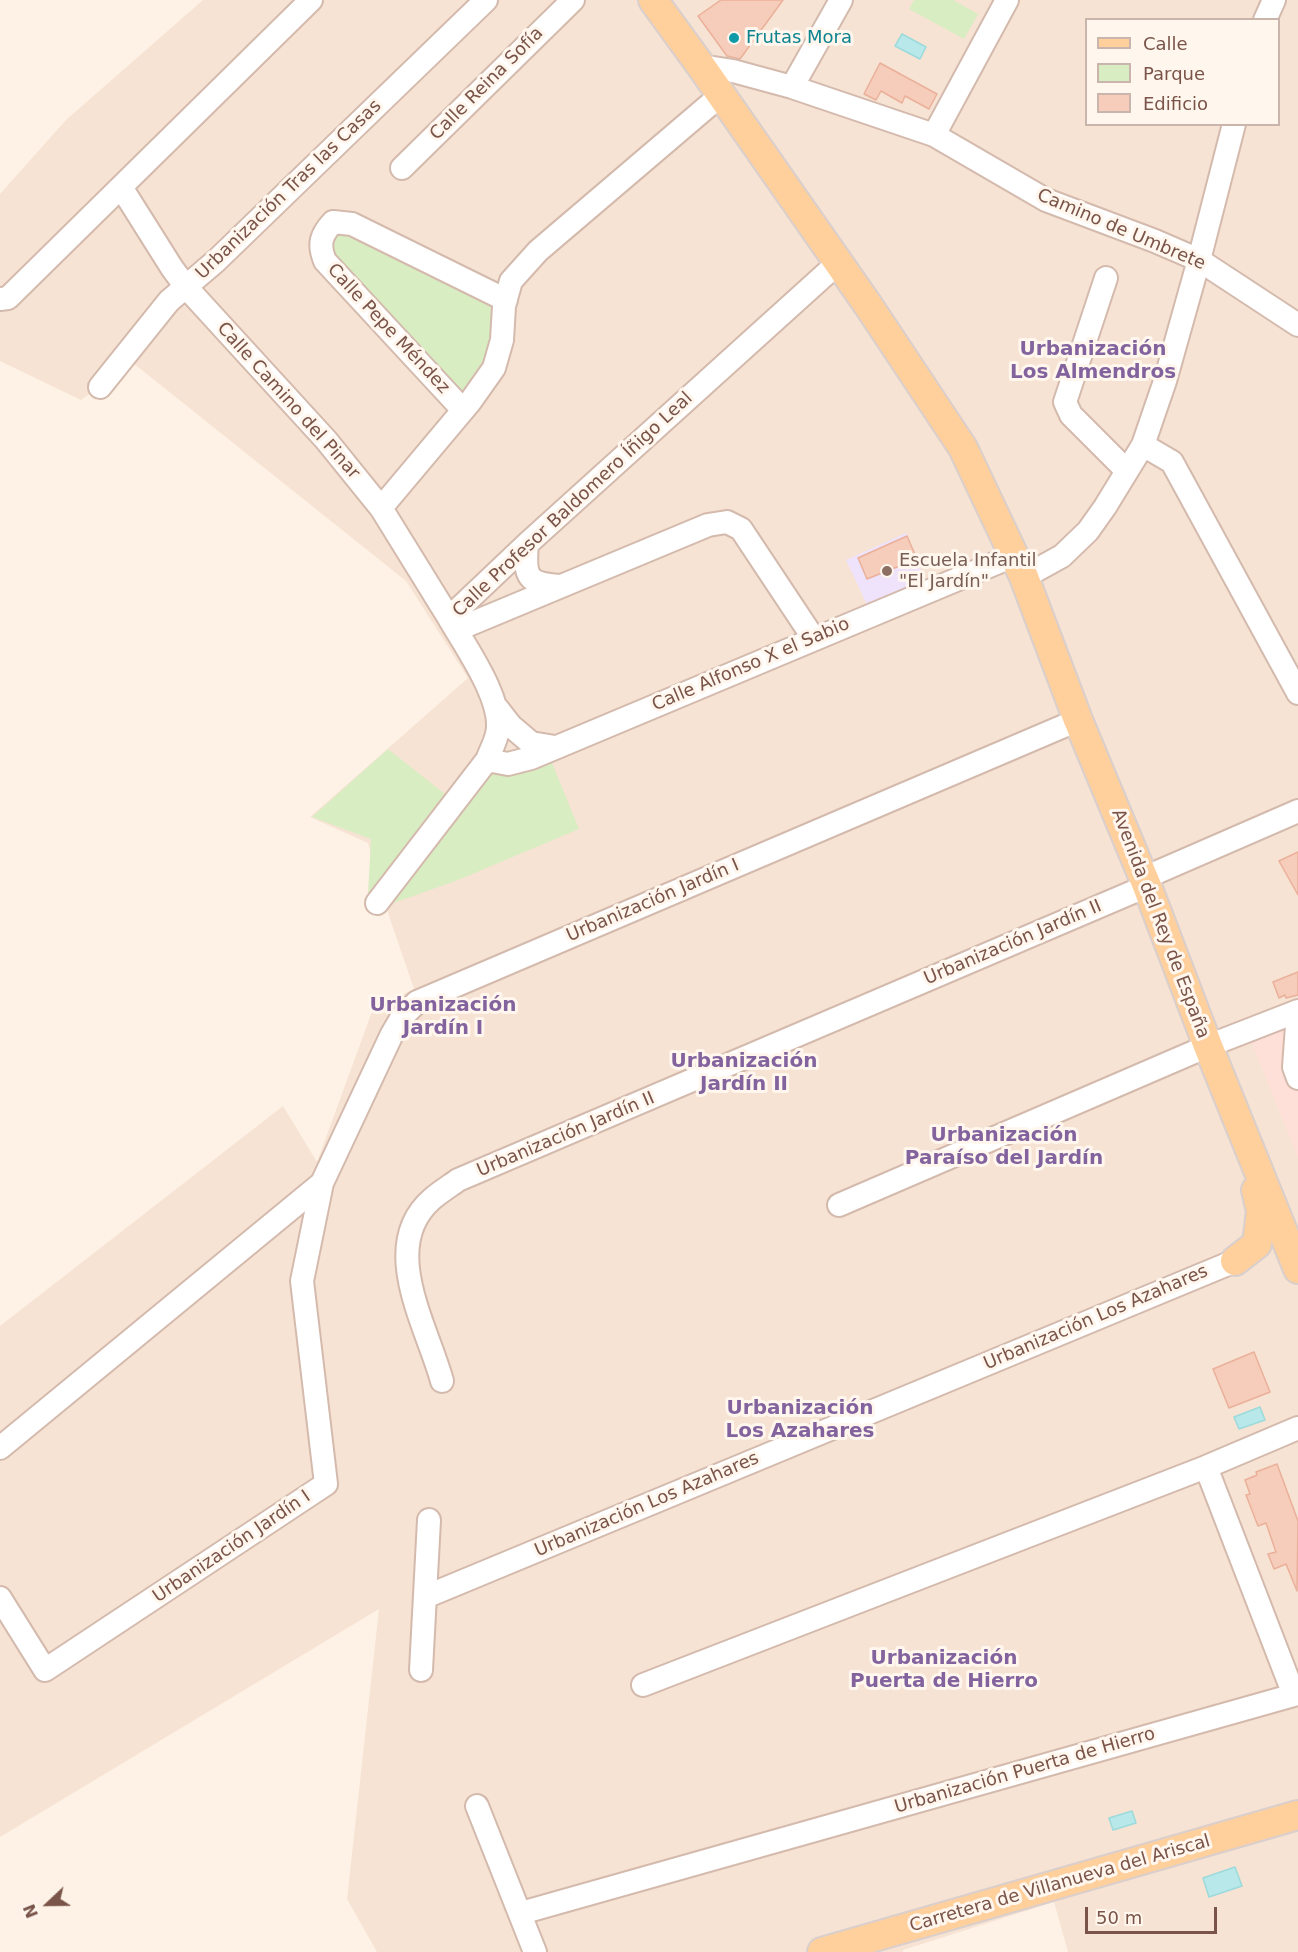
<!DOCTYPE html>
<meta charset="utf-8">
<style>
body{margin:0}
#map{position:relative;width:1298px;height:1952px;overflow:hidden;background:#fef2e6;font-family:"DejaVu Sans",sans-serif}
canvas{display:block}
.legend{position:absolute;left:1085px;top:18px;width:195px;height:108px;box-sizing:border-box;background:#fff6ee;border:2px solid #cab5ac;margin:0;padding:8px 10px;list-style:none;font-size:18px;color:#7a5448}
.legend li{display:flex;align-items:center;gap:12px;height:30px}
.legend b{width:30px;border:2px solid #cab5ac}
.north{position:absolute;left:18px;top:1874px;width:60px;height:60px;-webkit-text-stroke:4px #fff6ee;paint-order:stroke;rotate:248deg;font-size:16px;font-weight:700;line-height:24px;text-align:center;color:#7a5448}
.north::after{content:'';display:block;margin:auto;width:21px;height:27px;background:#7a5448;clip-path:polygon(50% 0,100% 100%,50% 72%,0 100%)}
.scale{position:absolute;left:1085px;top:1907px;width:132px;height:27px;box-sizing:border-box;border:3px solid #7a5448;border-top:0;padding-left:8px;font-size:18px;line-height:21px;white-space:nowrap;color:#7a5448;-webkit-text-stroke:4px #fff6ee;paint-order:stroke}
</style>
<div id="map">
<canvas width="1298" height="1952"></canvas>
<ul class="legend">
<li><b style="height:8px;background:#ffcf9c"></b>Calle</li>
<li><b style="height:16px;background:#d9edc3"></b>Parque</li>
<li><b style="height:16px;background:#f6ccbb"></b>Edificio</li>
</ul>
<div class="north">N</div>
<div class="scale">50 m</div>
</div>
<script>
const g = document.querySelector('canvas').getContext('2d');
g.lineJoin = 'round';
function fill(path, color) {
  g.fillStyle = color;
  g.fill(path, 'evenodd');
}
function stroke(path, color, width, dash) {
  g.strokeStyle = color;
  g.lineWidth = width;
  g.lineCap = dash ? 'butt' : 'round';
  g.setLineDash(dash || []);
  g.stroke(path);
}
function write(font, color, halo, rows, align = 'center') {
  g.font = font + ' "DejaVu Sans",sans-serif';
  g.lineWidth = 6;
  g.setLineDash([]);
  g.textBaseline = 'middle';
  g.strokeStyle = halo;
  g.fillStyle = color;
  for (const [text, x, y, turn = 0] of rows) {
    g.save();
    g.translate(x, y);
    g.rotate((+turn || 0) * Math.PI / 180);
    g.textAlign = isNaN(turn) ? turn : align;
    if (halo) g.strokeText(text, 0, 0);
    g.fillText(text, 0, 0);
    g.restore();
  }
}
const residential = new Path2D(`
 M203,0h1095v1952h-230l-14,-50 -151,48v2h-526l-30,-53 32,-290 -379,228v-511l283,-220 34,56 56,-153 41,-20 -24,-70 -22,-76 -58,-26 158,-139 -62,-97 -273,-218 -52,37 -81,-39v-167l66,-74zM1086,20h192v104h-192z`);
const commercial = new Path2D(`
 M1298,1019v138l-48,-119z`);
const education = new Path2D(`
 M906,533l20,49 -58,25 -22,-47z`);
const green = new Path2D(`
 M914,0h39l25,14 -14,25 -55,-30z
 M333,222l170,88 -33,92 -145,-141z
 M388,749l67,53 32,-42 60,-9 32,78 -121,51 -70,25 -11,-2 -9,-9 3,-55 -59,-22z`);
const water = new Path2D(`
 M902,34l24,13 -6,12 -25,-13z
 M1260,1407l5,13 -26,9 -5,-12z
 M1132,1811l4,12 -23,7 -4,-12z
 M1235,1867l7,19 -33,11 -6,-19z`);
const building = new Path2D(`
 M721,0h62l-43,59 -13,-3 -29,-40z
 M880,63l57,31 -8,15 -24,-13 -3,7 -21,-12 -5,9 -12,-6z
 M907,536l10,23 -50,20 -9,-21z
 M1298,852v43l-19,-34z
 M1298,972v23l-12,3 -1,-3 -6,3 -6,-16z
 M1254,1352l16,40 -41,16 -16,-39z
 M1277,1464l21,57 -1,70 -11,-27 -12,5 -6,-15 8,-2 -10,-29 -8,3 -12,-31 4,-1 -5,-14 12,-5 -1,-3z`);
const minor = new Path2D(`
 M1265,20l9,-20
 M701,66l32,5 59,16 142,48 112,65 109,41 44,19 99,65
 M792,87l49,-87
 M934,135l73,-135
 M402,168l171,-168
 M121,187l51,81 14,19 140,153 55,68 68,110
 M1106,278l-41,124 6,13 56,56
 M0,299l8,-1 303,-298
 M100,387l69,-86 47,-40 270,-261
 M463,410l-138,-149c-7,-17 -4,-26 8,-39l19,2 154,76
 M1143,445l29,17 126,231
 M381,508l89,-106 24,-34 8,-28 2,-34 7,-25 27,-30 183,-156
 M527,544c-3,33 0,40 34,42
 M1024,577l38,-21 26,-25 17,-24 38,-62 22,-64 34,-121 35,-136
 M456,630l252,-105 19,-3 14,7 73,110
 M497,708l14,18 20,17 24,4
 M487,760l21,4 23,-6 482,-202
 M1144,878l154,-67
 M377,903l110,-143c3,-8 8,-17 10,-26 8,-32 -32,-88 -48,-116l78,-74 312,-282
 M1298,1012l-4,55 4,11
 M839,1205l369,-159 90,-35
 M442,1381c-15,-55 -64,-135 -10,-182 8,-7 18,-13 26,-19l689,-294
 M0,1448l322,-265
 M425,1597l810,-336
 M0,1598l45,72 281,-186 -24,-203 20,-98 70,-149 10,-17 15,-15 661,-282
 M421,1670l8,-150
 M643,1685l563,-218 92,-39
 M477,1806l58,146
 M521,1913l773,-218 -88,-228`);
const major = new Path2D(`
 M653,0l48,66 167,239 95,143 61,129 54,143 69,166 61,160 90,223
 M1235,1261l22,-17 4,-33 -5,-21
 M822,1952l476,-137`);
const markers = [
 [734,38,6,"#0f9aa8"],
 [887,571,6,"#8d6e63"]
];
const cultureNames = [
 ["Frutas Mora",746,38]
];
const streetNames = [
 ["Calle Reina Sofía",487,84,-45],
 ["Urbanización Tras las Casas",289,190,-44],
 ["Camino de Umbrete",1121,230,23],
 ["Calle Pepe Méndez",388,329,47],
 ["Calle Camino del Pinar",288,401,48],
 ["Calle Profesor Baldomero Íñigo Leal",573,505,-43],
 ["Calle Alfonso X el Sabio",751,665,-23],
 ["Urbanización Jardín I",653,901,-23],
 ["Avenida del Rey de España",1160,924,69],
 ["Urbanización Jardín II",1013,943,-23],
 ["Urbanización Jardín II",566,1135,-23],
 ["Urbanización Los Azahares",1096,1318,-23],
 ["Urbanización Los Azahares",647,1505,-23],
 ["Urbanización Jardín I",232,1547,-34],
 ["Urbanización Puerta de Hierro",1025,1771,-16],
 ["Carretera de Villanueva del Ariscal",1060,1884,-16]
];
const educationNames = [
 ["Escuela Infantil",899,561],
 ["\"El Jardín\"",899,582]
];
const neighbourhoodNames = [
 ["Urbanización",1093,350],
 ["Los Almendros",1093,373],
 ["Urbanización",443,1006],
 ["Jardín I",443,1029],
 ["Urbanización",744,1062],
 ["Jardín II",744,1085],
 ["Urbanización",1004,1136],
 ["Paraíso del Jardín",1004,1159],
 ["Urbanización",800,1409],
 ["Los Azahares",800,1432],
 ["Urbanización",944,1659],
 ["Puerta de Hierro",944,1682]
];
fill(residential, '#f6e3d3');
fill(commercial, '#ffe0d9');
fill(education, '#efe2fb');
fill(green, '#d9edc3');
fill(water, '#b8e8ea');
stroke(water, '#9ddadc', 1.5);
fill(building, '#f6ccbb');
stroke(building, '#eab09a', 1.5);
stroke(minor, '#d4baad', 26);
stroke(major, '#dacfcc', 32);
stroke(minor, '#fff', 22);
stroke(major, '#ffcf9c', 28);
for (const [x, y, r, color] of markers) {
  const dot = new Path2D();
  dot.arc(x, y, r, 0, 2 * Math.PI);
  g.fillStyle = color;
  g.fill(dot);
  stroke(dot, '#fff6ee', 2);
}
write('18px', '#0d838f', '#fff6ee', cultureNames, 'left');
write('18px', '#7a5448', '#fff6ee', streetNames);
write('18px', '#785e54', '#fff6ee', educationNames, 'left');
write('bold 20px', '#83639d', '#fff6ee', neighbourhoodNames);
</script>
